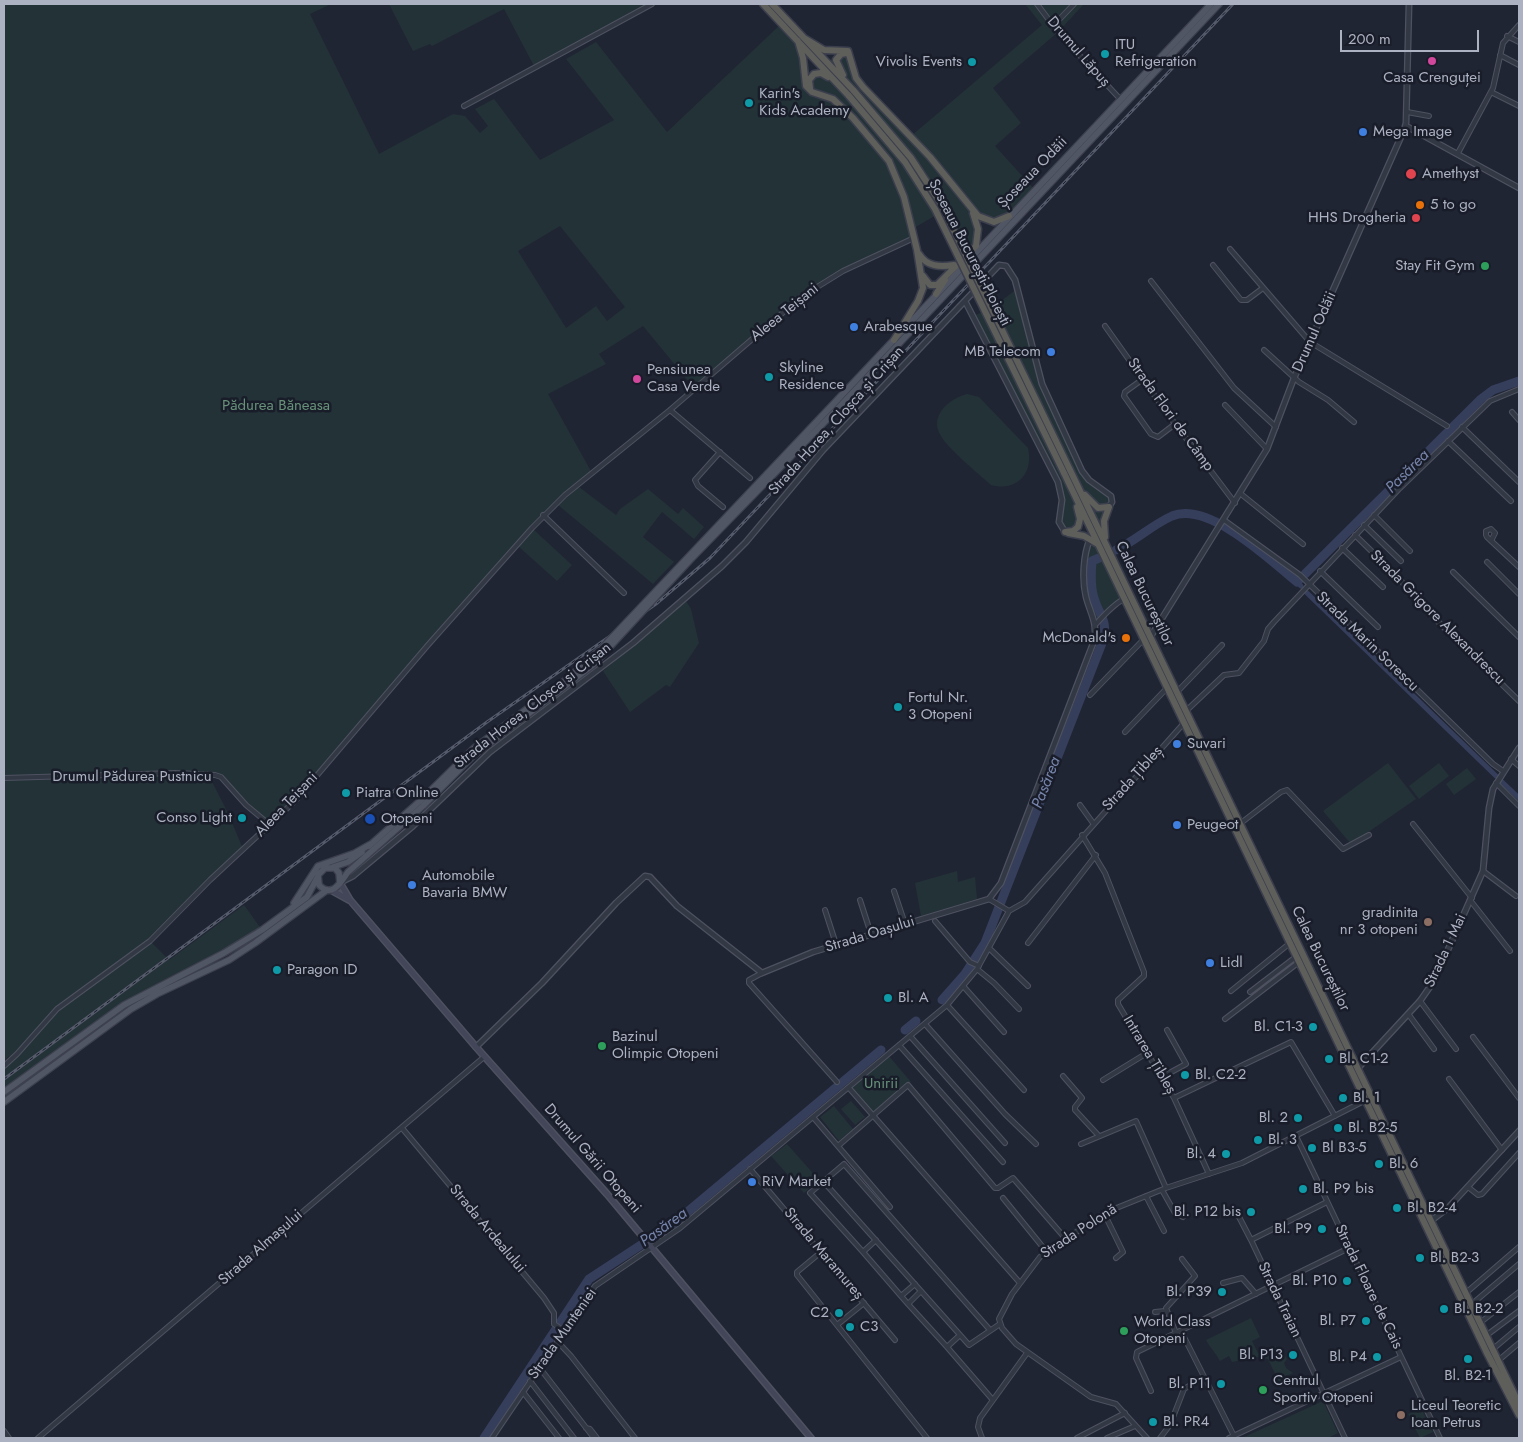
<!DOCTYPE html>
<meta charset="utf-8">
<style>
body{margin:0}
#map{position:relative;width:1523px;height:1442px;overflow:hidden;background:#202534;font-family:Jost,sans-serif}
canvas{display:block}
.frame{position:absolute;inset:0;border:5px solid #adb2c2;pointer-events:none}
.scale{position:absolute;left:1340px;top:30px;width:139px;height:22px;box-sizing:border-box;border:2px solid #adb2c2;border-top:0;padding-left:6px;font-size:15px;line-height:18px;white-space:nowrap;color:#adb2c2;-webkit-text-stroke:4px #191d2a;paint-order:stroke}
</style>
<div id="map">
<canvas width="1523" height="1442"></canvas>
<div class="frame"></div>
<div class="scale">200 m</div>
</div>
<script>
const g = document.querySelector('canvas').getContext('2d');
g.lineJoin = 'round';
function fill(path, color) {
  g.fillStyle = color;
  g.fill(path, 'evenodd');
}
function stroke(path, color, width, dash) {
  g.strokeStyle = color;
  g.lineWidth = width;
  g.lineCap = dash ? 'butt' : 'round';
  g.setLineDash(dash || []);
  g.stroke(path);
}
function write(font, color, halo, rows, align = 'center') {
  g.font = font + ' Jost,sans-serif';
  g.lineWidth = 5;
  g.setLineDash([]);
  g.textBaseline = 'middle';
  g.strokeStyle = halo;
  g.fillStyle = color;
  for (const [text, x, y, turn = 0] of rows) {
    g.save();
    g.translate(x, y);
    g.rotate((+turn || 0) * Math.PI / 180);
    g.textAlign = isNaN(turn) ? turn : align;
    if (halo) g.strokeText(text, 0, 0);
    g.fillText(text, 0, 0);
    g.restore();
  }
}
const green = new Path2D(`
 M4,4h327l-21,10 69,140 74,-40 12,2 15,17 8,-7 -13,-17 19,-10 46,61 74,-40 -48,-61 30,-17 71,90 114,-108 17,17 6,39 21,-5 60,61 53,78 -24,14 2,10 -104,50 -117,101 -52,-63 -44,28 7,10 -58,30 44,79 -49,42 -247,285 -26,25 -49,-48 -13,-3 20,39 15,36 -93,92 19,19 75,-55 18,25 -112,59 -146,103v-26l7,-6 -2,-4 -5,5zM560,226l65,81 -18,14 -11,-15 -30,22 -48,-77z
 M389,4h260l-115,62 -30,-57 -72,37 -2,-2 -17,7z
 M1025,4h59l-26,28 -65,56 28,35 -26,23 40,44 -26,26 -18,6 -25,-18c8,18 14,33 0,50l-36,-68 -83,-103 -10,-26 9,-4 9,22 56,61 131,-111z
 M1018,288l21,87 43,96 29,27 -5,15v31l-114,-236z
 M985,311l88,181 7,29 -11,11 -9,-4 1,-35 -88,-177z
 M967,394l12,3 49,51c6,25 -11,44 -37,37 -12,-11 -43,-36 -50,-49 -13,-20 9,-38 26,-42z
 M579,487l37,28 4,-6 28,-20 30,25 5,-6 21,19 -10,12 -32,-27 -19,25 31,25 -21,22 -95,-79z
 M533,529l39,36 -15,16 -39,-35z
 M1090,539l4,2 30,58 -28,25c-12,-32 -16,-52 -6,-85z
 M686,601l5,8 8,34 -29,44 -4,-2 -36,27 -27,-41z
 M1388,763l28,36 -65,45 -28,-33z
 M1439,763l10,13 -30,23 -10,-13z
 M1467,768l9,11 -22,16 -8,-11z
 M957,871l1,11 17,-5 2,22 -56,17 -6,-33z
 M888,1055l23,27 -39,34 -23,-28z
 M851,1101l14,16 -10,8 -14,-16z
 M834,1106l19,23 -14,12 -19,-24z
 M787,1144l32,36 -15,13 -33,-37z
 M1251,1318l9,19 -8,4 6,12 17,-7 8,6 4,7 -3,4 2,5 7,5 -7,3 1,5 -7,3 -12,-25 -11,-2 -25,5 -3,-6 -9,5c-4,-8 -10,-13 -14,-21z
 M1323,1401l15,32 -10,5h-86z
 M1421,1408l12,24 -13,6 -12,-24z`);
const canal = new Path2D(`
 M1297,582l4,4
 M1306,592l190,184
 M1501,781l18,17`);
const river = new Path2D(`
 M1116,550c19,-9 36,-25 56,-34 37,-15 98,44 125,66l2,-2
 M1305,574l176,-175 12,-9 26,-9
 M942,1000l23,-26 20,-31 117,-300c7,-23 -2,-25 -8,-45 -4,-12 -3,-25 -2,-37l7,-3
 M905,1030l11,-9
 M484,1438l105,-159 84,-55 208,-174`);
const minor = new Path2D(`
 M1037,4l21,28 63,68
 M1053,26l21,-22
 M1507,36l12,6
 M1500,55l19,10
 M1491,92l28,14
 M464,106l188,-102
 M1407,112l22,4
 M1458,153l35,-65 10,-45 16,-18
 M1230,249l80,93 137,84
 M1213,265l28,35h6l16,-12
 M1151,281l83,107 42,39
 M1105,326l62,87 68,90
 M1264,350l35,32 29,18 26,22
 M1143,379l-18,13 -1,4 27,38 7,3 17,-13
 M1225,405l42,44
 M670,410l80,68
 M1512,412l7,8
 M1462,427l57,55
 M1448,441l63,60
 M720,452l-25,28 3,6 25,21
 M1241,494l62,50
 M543,515l81,78
 M1374,515l36,36
 M1224,520l76,55 193,189 10,7
 M1364,525l37,36
 M1355,535l44,43 17,22 103,101
 M1491,541l4,-8 -4,-4 -5,2v4l1,2 32,30
 M1342,548l41,39
 M1487,562l32,32
 M1320,571l58,56
 M1453,572l66,65
 M1096,624c8,-9 18,-20 28,-25
 M1178,691l44,-46
 M1090,695l53,-55
 M1187,710l37,-35 15,-2 25,-32 4,-12 6,-7 126,-134 90,-87 29,-12
 M1125,732l42,-44
 M1511,759l8,7
 M4,778l171,-5 40,2 6,2 25,28 24,20
 M1496,783l23,23
 M1080,805l13,18
 M1241,823l40,-31 6,-2 56,59 26,-14
 M1413,824l59,74
 M1082,835l23,38 39,99v4l-26,24v4l56,94 35,76
 M1483,871l33,25
 M894,891l11,33
 M989,899l20,12
 M860,900l11,34
 M1470,900l40,51
 M825,910l11,34
 M935,921l35,41 9,4
 M1028,943l68,-88
 M989,948l39,38
 M977,969l17,14 25,26
 M762,973l-13,7v3l88,99
 M964,987l40,45
 M1231,991l59,-48
 M1250,992l47,-36
 M1420,1001l36,48
 M947,1005l77,85
 M1409,1015l25,34
 M1225,1019l74,-57
 M925,1024l80,90 31,30
 M910,1036l95,107
 M1473,1037l46,61
 M899,1045l104,117
 M4,1066l13,-12 40,-45 93,-68 60,-61 86,-80 132,-155 104,-117 33,-33 105,-85 131,-113 42,-26 71,-33
 M1063,1076l19,22 -7,9v3l24,26
 M1162,1077l24,-13 -19,-34
 M1449,1079l53,71
 M1103,1080l44,-27
 M849,1088l171,195
 M1174,1098l117,-56 44,74
 M813,1117l77,90
 M402,1128l142,170 10,15v11l10,7
 M1296,1136l144,302
 M1081,1144l55,-23 30,67
 M838,1146l70,-61 87,103h3l15,-10 52,60
 M750,1169l145,171
 M823,1181l146,164 31,-21
 M1468,1187l10,8 4,-1 37,-41
 M1162,1190l13,23 8,4
 M1146,1196l18,35
 M1003,1198l43,53
 M1327,1202l-76,38 94,198
 M1104,1213l19,39 -7,6
 M1237,1213l14,27
 M876,1240l-13,12 38,44
 M821,1252l-24,20v3l130,163
 M863,1252l-53,-59 34,-29 146,166
 M1223,1283l19,-5 14,16
 M921,1291l-13,13 39,43
 M1467,1292l52,-45
 M908,1304l-7,-8 14,-12
 M1472,1304l47,-40
 M1155,1312l10,-1
 M1481,1322l38,-30
 M837,1325l27,-22
 M1181,1331l53,105
 M1176,1333l-10,-25 29,-32 -13,-17
 M960,1335l-13,12 45,52
 M1487,1335l32,-24
 M557,1341l14,15 64,82
 M1493,1349l26,-22
 M1499,1360l20,-17
 M539,1367l55,71
 M530,1381l44,57
 M1151,1391l-15,-33 1,-6 212,-104
 M523,1392l36,46
 M586,1428l4,1 7,9
 M4,1431l5,7
 M38,1438l446,-381
 M492,1438l103,-152 85,-58 267,-223 30,-36 32,-58 16,-9 159,-179
 M982,1438l-4,-11 2,-9 47,-65
 M1077,1438l48,-25
 M1107,1438l28,-12
 M1147,1438l-31,-34 -25,-7 -75,-53 -14,-16 -3,-9 13,-25 28,-37 64,-44 62,-25 76,-25 124,-63
 M1160,1438l10,-13 14,-36 20,-12
 M1229,1438l172,-81`);
const tertiary = new Path2D(`
 M1406,126l113,62
 M965,301l93,181 4,18 -3,22 6,10
 M1151,636l116,-187 27,-71 110,-248 2,-7 3,-119
 M341,882l12,-6 60,-50 77,-74 143,-109 89,-77 24,-24 77,-92 176,-185 7,1 9,14 27,104 40,87 7,9 22,16 1,6 -3,5
 M476,1047l66,-64 74,-80 29,-27 5,1 27,29 85,67 51,-21 176,-53 12,-16 93,-242c4,-18 -4,-28 -8,-44 -4,-17 -3,-42 4,-58
 M1359,1067l61,-66 14,-20 49,-110 6,-63 4,-19 26,-41
 M1432,1220l16,-12 71,-77`);
const secondary = new Path2D(`
 M340,883l10,17 126,147 131,147 204,244
 M331,890l18,10`);
const primary = new Path2D(`
 M839,398l372,-394
 M843,403l376,-399
 M369,846l51,-45
 M333,867l15,-5 14,-10
 M340,883l-1,-10 -4,-5h-10l-7,7 1,10c13,14 22,-3 29,-13l76,-67
 M294,903l24,-37 37,-13 16,-9
 M4,1092l120,-87 100,-52 38,-23 45,-33 10,-19
 M4,1102l127,-93 26,-15 72,-34 26,-17 72,-53`);
const trunk = new Path2D(`
 M763,4l86,92
 M772,4l82,87
 M804,38l20,12 24,1 8,27 7,9 67,70 48,59 16,6 15,-6
 M798,41l5,17 3,28 6,6 21,7 20,19 36,43 15,36 13,53 6,38 -5,13 -24,39
 M843,75l-7,-15 5,-6 5,-1
 M810,88l-1,-8 5,-6 7,-1 7,4
 M919,254c8,13 21,13 35,11
 M923,276l7,9h7l39,-39 2,-17 -5,-16
 M936,294l9,-14
 M1070,470l449,934
 M1064,473l423,880 32,62
 M1085,495l13,13 11,-1
 M1065,532l8,-1 5,-4 2,-8 -3,-12
 M1068,533l16,3 12,7
 M1105,537l-1,-16 5,-14`);
const rail = new Path2D(`
 M4,1079l483,-357 169,-118 54,-46 523,-554`);
const primaryBridge = new Path2D(`
 M420,801l53,-52 93,-69 36,-32 237,-250
 M424,805l50,-50 120,-91 98,-106 151,-155`);
const trunkBridge = new Path2D(`
 M854,91l57,67 30,46 129,266
 M849,96l56,66 30,47 129,264`);
const markers = [
 [1105,54,5,"#0f9aa8"],
 [1432,61,5,"#d1479c"],
 [972,62,5,"#0f9aa8"],
 [749,103,5,"#0f9aa8"],
 [1363,132,5,"#3f7fe0"],
 [1411,174,6,"#e0444e"],
 [1420,205,5,"#e8710a"],
 [1416,218,5,"#e0444e"],
 [1485,266,5,"#2e9e5b"],
 [854,327,5,"#3f7fe0"],
 [1051,352,5,"#3f7fe0"],
 [769,377,5,"#0f9aa8"],
 [637,379,5,"#d1479c"],
 [1126,638,5,"#e8710a"],
 [898,707,5,"#0f9aa8"],
 [1177,744,5,"#3f7fe0"],
 [346,793,5,"#0f9aa8"],
 [242,818,5,"#0f9aa8"],
 [370,819,6,"#1a4fb4"],
 [1177,825,5,"#3f7fe0"],
 [412,885,5,"#3f7fe0"],
 [1428,922,5,"#8d6e63"],
 [1210,963,5,"#3f7fe0"],
 [277,970,5,"#0f9aa8"],
 [888,998,5,"#0f9aa8"],
 [1313,1027,5,"#0f9aa8"],
 [602,1046,5,"#2e9e5b"],
 [1329,1059,5,"#0f9aa8"],
 [1185,1075,5,"#0f9aa8"],
 [1343,1098,5,"#0f9aa8"],
 [1298,1118,5,"#0f9aa8"],
 [1338,1128,5,"#0f9aa8"],
 [1258,1140,5,"#0f9aa8"],
 [1312,1148,5,"#0f9aa8"],
 [1226,1154,5,"#0f9aa8"],
 [1379,1164,5,"#0f9aa8"],
 [752,1182,5,"#3f7fe0"],
 [1303,1189,5,"#0f9aa8"],
 [1397,1208,5,"#0f9aa8"],
 [1251,1212,5,"#0f9aa8"],
 [1322,1229,5,"#0f9aa8"],
 [1420,1258,5,"#0f9aa8"],
 [1347,1281,5,"#0f9aa8"],
 [1222,1292,5,"#0f9aa8"],
 [1444,1309,5,"#0f9aa8"],
 [839,1313,5,"#0f9aa8"],
 [1366,1321,5,"#0f9aa8"],
 [850,1327,5,"#0f9aa8"],
 [1124,1331,5,"#2e9e5b"],
 [1293,1355,5,"#0f9aa8"],
 [1377,1357,5,"#0f9aa8"],
 [1468,1359,5,"#0f9aa8"],
 [1221,1384,5,"#0f9aa8"],
 [1263,1390,5,"#2e9e5b"],
 [1401,1415,5,"#8d6e63"],
 [1153,1422,5,"#0f9aa8"]
];
const poiNames = [
 ["ITU",1115,45],
 ["Refrigeration",1115,62],
 ["Vivolis Events",962,62,"right"],
 ["Casa Crenguței",1432,78,"center"],
 ["Karin's",759,94],
 ["Kids Academy",759,111],
 ["Mega Image",1373,132],
 ["Amethyst",1422,174],
 ["5 to go",1430,205],
 ["HHS Drogheria",1406,218,"right"],
 ["Stay Fit Gym",1475,266,"right"],
 ["Arabesque",864,327],
 ["MB Telecom",1041,352,"right"],
 ["Skyline",779,368],
 ["Residence",779,385],
 ["Pensiunea",647,370],
 ["Casa Verde",647,387],
 ["McDonald's",1116,638,"right"],
 ["Fortul Nr.",908,698],
 ["3 Otopeni",908,715],
 ["Suvari",1187,744],
 ["Piatra Online",356,793],
 ["Conso Light",232,818,"right"],
 ["Otopeni",381,819],
 ["Peugeot",1187,825],
 ["Automobile",422,876],
 ["Bavaria BMW",422,893],
 ["gradinita",1418,913,"right"],
 ["nr 3 otopeni",1418,930,"right"],
 ["Lidl",1220,963],
 ["Paragon ID",287,970],
 ["Bl. A",898,998],
 ["Bl. C1-3",1303,1027,"right"],
 ["Bazinul",612,1037],
 ["Olimpic Otopeni",612,1054],
 ["Bl. C1-2",1339,1059],
 ["Bl. C2-2",1195,1075],
 ["Bl. 1",1353,1098],
 ["Bl. 2",1288,1118,"right"],
 ["Bl. B2-5",1348,1128],
 ["Bl. 3",1268,1140],
 ["Bl B3-5",1322,1148],
 ["Bl. 4",1216,1154,"right"],
 ["Bl. 6",1389,1164],
 ["RiV Market",762,1182],
 ["Bl. P9 bis",1313,1189],
 ["Bl. B2-4",1407,1208],
 ["Bl. P12 bis",1241,1212,"right"],
 ["Bl. P9",1312,1229,"right"],
 ["Bl. B2-3",1430,1258],
 ["Bl. P10",1337,1281,"right"],
 ["Bl. P39",1212,1292,"right"],
 ["Bl. B2-2",1454,1309],
 ["C2",829,1313,"right"],
 ["Bl. P7",1356,1321,"right"],
 ["World Class",1134,1322],
 ["Otopeni",1134,1339],
 ["C3",860,1327],
 ["Bl. P13",1283,1355,"right"],
 ["Bl. P4",1367,1357,"right"],
 ["Bl. B2-1",1468,1376,"center"],
 ["Centrul",1273,1381],
 ["Sportiv Otopeni",1273,1398],
 ["Bl. P11",1211,1384,"right"],
 ["Liceul Teoretic",1411,1406],
 ["Ioan Petrus",1411,1423],
 ["Bl. PR4",1163,1422]
];
const streetNames = [
 ["Drumul Lăpuș",1078,52,49],
 ["Șoseaua Odăii",1033,173,-46],
 ["Șoseaua București-Ploiești",969,253,63],
 ["Aleea Teișani",785,313,-39],
 ["Drumul Odăii",1315,332,-66],
 ["Strada Flori de Câmp",1170,415,54],
 ["Strada Horea, Cloșca și Crișan",837,421,-48],
 ["Calea Bucureștilor",1144,594,64],
 ["Strada Grigore Alexandrescu",1437,618,45],
 ["Strada Marin Sorescu",1367,642,44],
 ["Strada Horea, Cloșca și Crișan",533,706,-38],
 ["Drumul Pădurea Pustnicu",132,777],
 ["Strada Țibleș",1133,779,-48],
 ["Aleea Teișani",287,805,-46],
 ["Strada Oașului",870,935,-17],
 ["Strada 1 Mai",1446,951,-65],
 ["Calea Bucureștilor",1320,959,64],
 ["Intrarea Țibleș",1149,1055,59],
 ["Drumul Gării Otopeni",592,1159,49],
 ["Strada Ardealului",487,1229,50],
 ["Strada Polonă",1079,1232,-33],
 ["Strada Almașului",261,1248,-41],
 ["Strada Maramureș",823,1254,50],
 ["Strada Floare de Cais",1368,1287,64],
 ["Strada Traian",1279,1300,64],
 ["Strada Munteniei",563,1334,-55]
];
const parkNames = [
 ["Pădurea Băneasa",276,406],
 ["Unirii",881,1084]
];
const waterNames = [
 ["Pasărea",1408,472,-45],
 ["Pasărea",1047,783,-69],
 ["Pasărea",664,1228,-36]
];
fill(green, '#233237');
stroke(canal, '#353e5b', 5);
stroke(river, '#353e5b', 9);
stroke(minor, '#4e5260', 6);
stroke(tertiary, '#4e5260', 7);
stroke(secondary, '#4e5260', 8);
stroke(primary, '#3d414f', 8);
stroke(trunk, '#3b3f4d', 9);
stroke(minor, '#333845', 4);
stroke(tertiary, '#333845', 4.5);
stroke(secondary, '#424658', 5);
stroke(primary, '#515665', 5.5);
stroke(trunk, '#5e5e5b', 6);
stroke(rail, '#565b6c', 3);
stroke(rail, '#191d2a', 1, [4]);
stroke(primaryBridge, '#3d414f', 8, []);
stroke(trunkBridge, '#3b3f4d', 9, []);
stroke(primaryBridge, '#515665', 5.5);
stroke(trunkBridge, '#5e5e5b', 6);
for (const [x, y, r, color] of markers) {
  const dot = new Path2D();
  dot.arc(x, y, r, 0, 2 * Math.PI);
  g.fillStyle = color;
  g.fill(dot);
  stroke(dot, '#191d2a', 2);
}
write('15px', '#adb2c2', '#191d2a', poiNames, 'left');
write('15px', '#adb2c2', '#191d2a', streetNames);
write('15px', '#679178', '#191d2a', parkNames);
write('italic 16px', '#7784aa', '#191d2a', waterNames);
</script>
